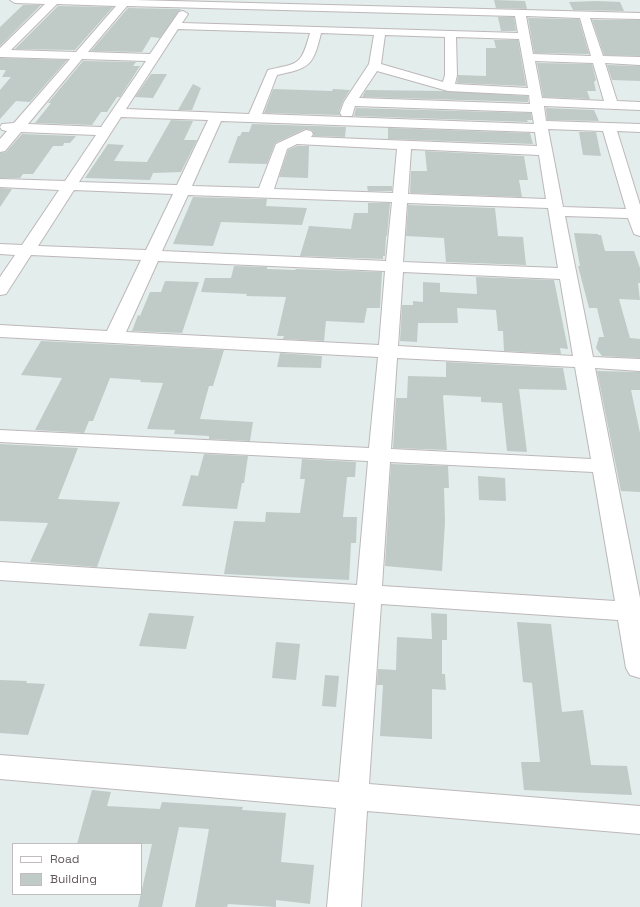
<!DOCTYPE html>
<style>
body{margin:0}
#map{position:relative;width:640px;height:907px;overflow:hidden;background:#e2edec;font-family:"Space Grotesk",sans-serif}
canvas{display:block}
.legend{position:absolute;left:12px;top:843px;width:130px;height:52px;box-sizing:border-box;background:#fff;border:1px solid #c1bdbe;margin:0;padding:5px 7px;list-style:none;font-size:12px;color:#635a5d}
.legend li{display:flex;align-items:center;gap:8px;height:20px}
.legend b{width:20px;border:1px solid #c1bdbe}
</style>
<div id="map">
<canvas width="640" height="907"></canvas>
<ul class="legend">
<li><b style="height:5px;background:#fff"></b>Road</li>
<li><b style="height:11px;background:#c0cbc8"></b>Building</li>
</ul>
</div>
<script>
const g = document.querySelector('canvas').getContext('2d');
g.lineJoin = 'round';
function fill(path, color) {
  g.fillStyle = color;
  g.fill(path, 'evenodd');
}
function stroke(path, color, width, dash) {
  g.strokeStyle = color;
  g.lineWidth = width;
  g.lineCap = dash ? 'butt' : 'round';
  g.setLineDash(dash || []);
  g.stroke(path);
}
const building = new Path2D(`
 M494,0l31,1 2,8 -31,-1z
 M597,1l23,1 4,9 -51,-1 -4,-8z
 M23,5h18l-41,41v-19z
 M58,6l55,1 -38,43 -60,-1z
 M128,8l53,1 -21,29 -9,-1 -9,15 -51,-1z
 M498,17h16l2,14h-15z
 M528,18l51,1 10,35 -55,-1z
 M592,20h48v36l-36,-1z
 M494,40h24l8,46 -69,-3 1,-8 28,1v-28h10z
 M0,58l67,2 -37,42 -14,-1 -16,18v-29l11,-13h-9l4,-7h-6z
 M83,61l53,1 -3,4h7l-20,31h-3l-10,15h-6l-9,13 -57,-2 16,-20h-3z
 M537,63l55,1 4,16 -2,2 2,9h-9l3,8 -47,-2z
 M607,65l33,1v15l-28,-1z
 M151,74h16l-14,24 -18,-1z
 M193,84l8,4 -9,22h-14z
 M273,89l59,2 1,-2 17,1 -7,11 -4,11 1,3 -76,-2z
 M366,90l78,1 84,5v6l-166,-5z
 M356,108l175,5 1,7h-5l1,2 -174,-6z
 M546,108l48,2 5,11 -52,-1z
 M171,120l22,1 -9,19h13l-16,32 -28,1 -3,7 -65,-2 23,-34 16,1 -10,16 33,1z
 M252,124l94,3 -1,10 -31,-1 -2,-6 -7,-1 -30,14 -8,21 -39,-1 10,-27h2l2,-4h7z
 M388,128l142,5 3,11 -145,-5z
 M579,132h17l5,24 -18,-1z
 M22,134l54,2 -6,7h-6l-1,3h-10l-20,28h-10l-3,4h-20v-25l6,-1z
 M297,146h12l-1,32 -29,-1 9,-27z
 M425,151l99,5 4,24h-9l3,17 -112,-4 1,-22h16z
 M367,186h25v5h-24z
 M0,188l12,1 -12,18z
 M193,197l74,2 -1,7 41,2 -5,17 -81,-3 -8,24 -40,-2z
 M368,203h22l-3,33h-1l-1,20h-2v3l-83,-3 9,-30 42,3 3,-16h14z
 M408,205l87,3 3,28 25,1 3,28 -80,-3 -2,-24 -38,-2z
 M574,233l24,1v1h3l4,16h29l6,17v15h-2l2,17 -21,-1 11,39 10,1v19l-38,-2 -6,-8 3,-11h5l-7,-29h-8l-11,-42h2z
 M234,266l33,1v2l28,1 1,-1 86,3 -2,36h-13l-3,15 -38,-2 -2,20 -41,-2 1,-3h-7l9,-39 -40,-1 1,-2 -46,-2 4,-14h26z
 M476,277l78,3 14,69 -8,-1 1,6 -57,-3 -1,-20h-5l-2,-21 -39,-2 1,15h-40l-1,19 -17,-1 2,-36h11v-4l10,1v-20l17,1v9l37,2z
 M165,281l34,1 -17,51 -50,-2 6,-16 2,1 10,-24h11z
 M41,341l183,9 -11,36h-4l-9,33 53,3 -3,19 -41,-2v-3l-35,-2 1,-4 -28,-1 16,-46 -23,-1 1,-2 -31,-2 -17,43h-4l-5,12 -49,-3 27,-52 -41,-3z
 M280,353l42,3 -1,12 -44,-1z
 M446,362l117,6 4,22 -48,-1 8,63 -20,-1 -5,-48 -21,-1v-5l-37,-2 -1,1 4,54 -54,-2 3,-50h11l1,-22 38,1z
 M597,371l43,1v18h-9l9,43v59l-19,-1z
 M0,444l78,4 -20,51 62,3 -23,65 -67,-5 18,-39 -48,-2z
 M204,454l44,2 -4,27h-2l-5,26 -55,-3 9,-31 7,1z
 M302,459l54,3 -1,15h-8l-4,40h14l-1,26h-5l-2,37 -125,-6 10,-53 31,1 1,-10 34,1 5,-34h-5z
 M391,464l57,2 1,22h-5l1,34 -3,49 -57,-5z
 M478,476l27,2 1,23 -27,-1z
 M149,613l45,3 -8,33 -47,-3z
 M431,613l16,1v26h-5v34h3l1,16 -14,-1v50l-52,-3 3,-51h-6l1,-16 18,1 1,-33 35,2z
 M517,622l34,2 11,88 21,-2 8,55 36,1 5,29 -108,-5 -3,-28h19l-8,-79 -9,-1z
 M276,642l24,2 -4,36 -24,-2z
 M325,675l14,1 -3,31 -14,-1z
 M0,680l27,1 -1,2 19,1 -17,51 -28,-2z
 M92,790l19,2 -4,14 53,3 2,-7 81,5 -1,3 44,3 -5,49 33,3 -4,39 -34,-4v7l-48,-3 -1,3h-32l14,-78 -30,-2 -17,80h-24l14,-63h-75z`);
const minor = new Path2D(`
 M10,0h124l506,13v6l-50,-1 13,38 37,1v8l-35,-2 12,38 23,1v8l-96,-4 2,15 94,3v8l-23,-1 23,74v31l-6,-2 -6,-16 -63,-2 28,141 47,2v12l-45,-3 45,230v80l-10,-3 -4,-7 -8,-48 -237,-16 -12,180 271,22v28l-273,-23 -6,96h-34l9,-99 -336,-29v-24l339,27 16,-179 -355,-23v-18l357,23 11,-124 -368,-19v-12l369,18 9,-91 -378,-20v-12l107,6 34,-71 -110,-5 -25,39 -6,1v-18l15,-22 -15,-1v-10l22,1 37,-55 -59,-3v-8l65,2 31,-46 -75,-3 -16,19 -5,1v-13l7,-8 -5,-1 -2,-3 2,-3 12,-1 56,-64 -70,-2v-9l45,-44 -30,-1zM57,4l59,2 -40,46 -65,-2zM127,6l388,10 3,17 -336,-10 6,-9 -5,-3 -4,1 -29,42 -62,-2zM526,16l54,2 11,38 -58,-2zM178,29l132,4c-9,33 -11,30 -42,37l-19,44 -123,-5zM321,33l53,2 -5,29 -25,38 -4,11 2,3h10l3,-10 177,6 2,12 -272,-10 15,-39c32,-7 36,-8 44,-42zM385,35l60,2v38l-2,7 -62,-18zM456,37l63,2 9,49 -73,-4 2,-9zM82,59l64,2 -45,66 -73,-3zM535,61l58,2 11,38 -62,-3zM377,71l71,20 81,4 1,9 -171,-6zM121,117l87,3 -31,65 -98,-3zM221,121l314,11 2,14 -226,-9 2,-3 -2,-3 -5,-1 -30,14 -17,44 -67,-2zM548,129l55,2 23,78 -63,-2zM297,144l100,5 -4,44 -119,-4 13,-40zM411,149l128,6 7,44 -138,-5zM74,190l99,4 -27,56 -108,-4zM188,195l204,7 -6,59 -224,-10zM407,203l141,5 10,60 -155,-6zM158,261l227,10 -6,74 -253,-13zM403,272l157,7 13,77 -175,-10zM397,358l178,9 16,92 -200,-10zM390,462l203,10 22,129 -233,-15z`);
fill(building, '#c0cbc8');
stroke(minor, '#beb7b9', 2);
fill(minor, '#fff');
</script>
